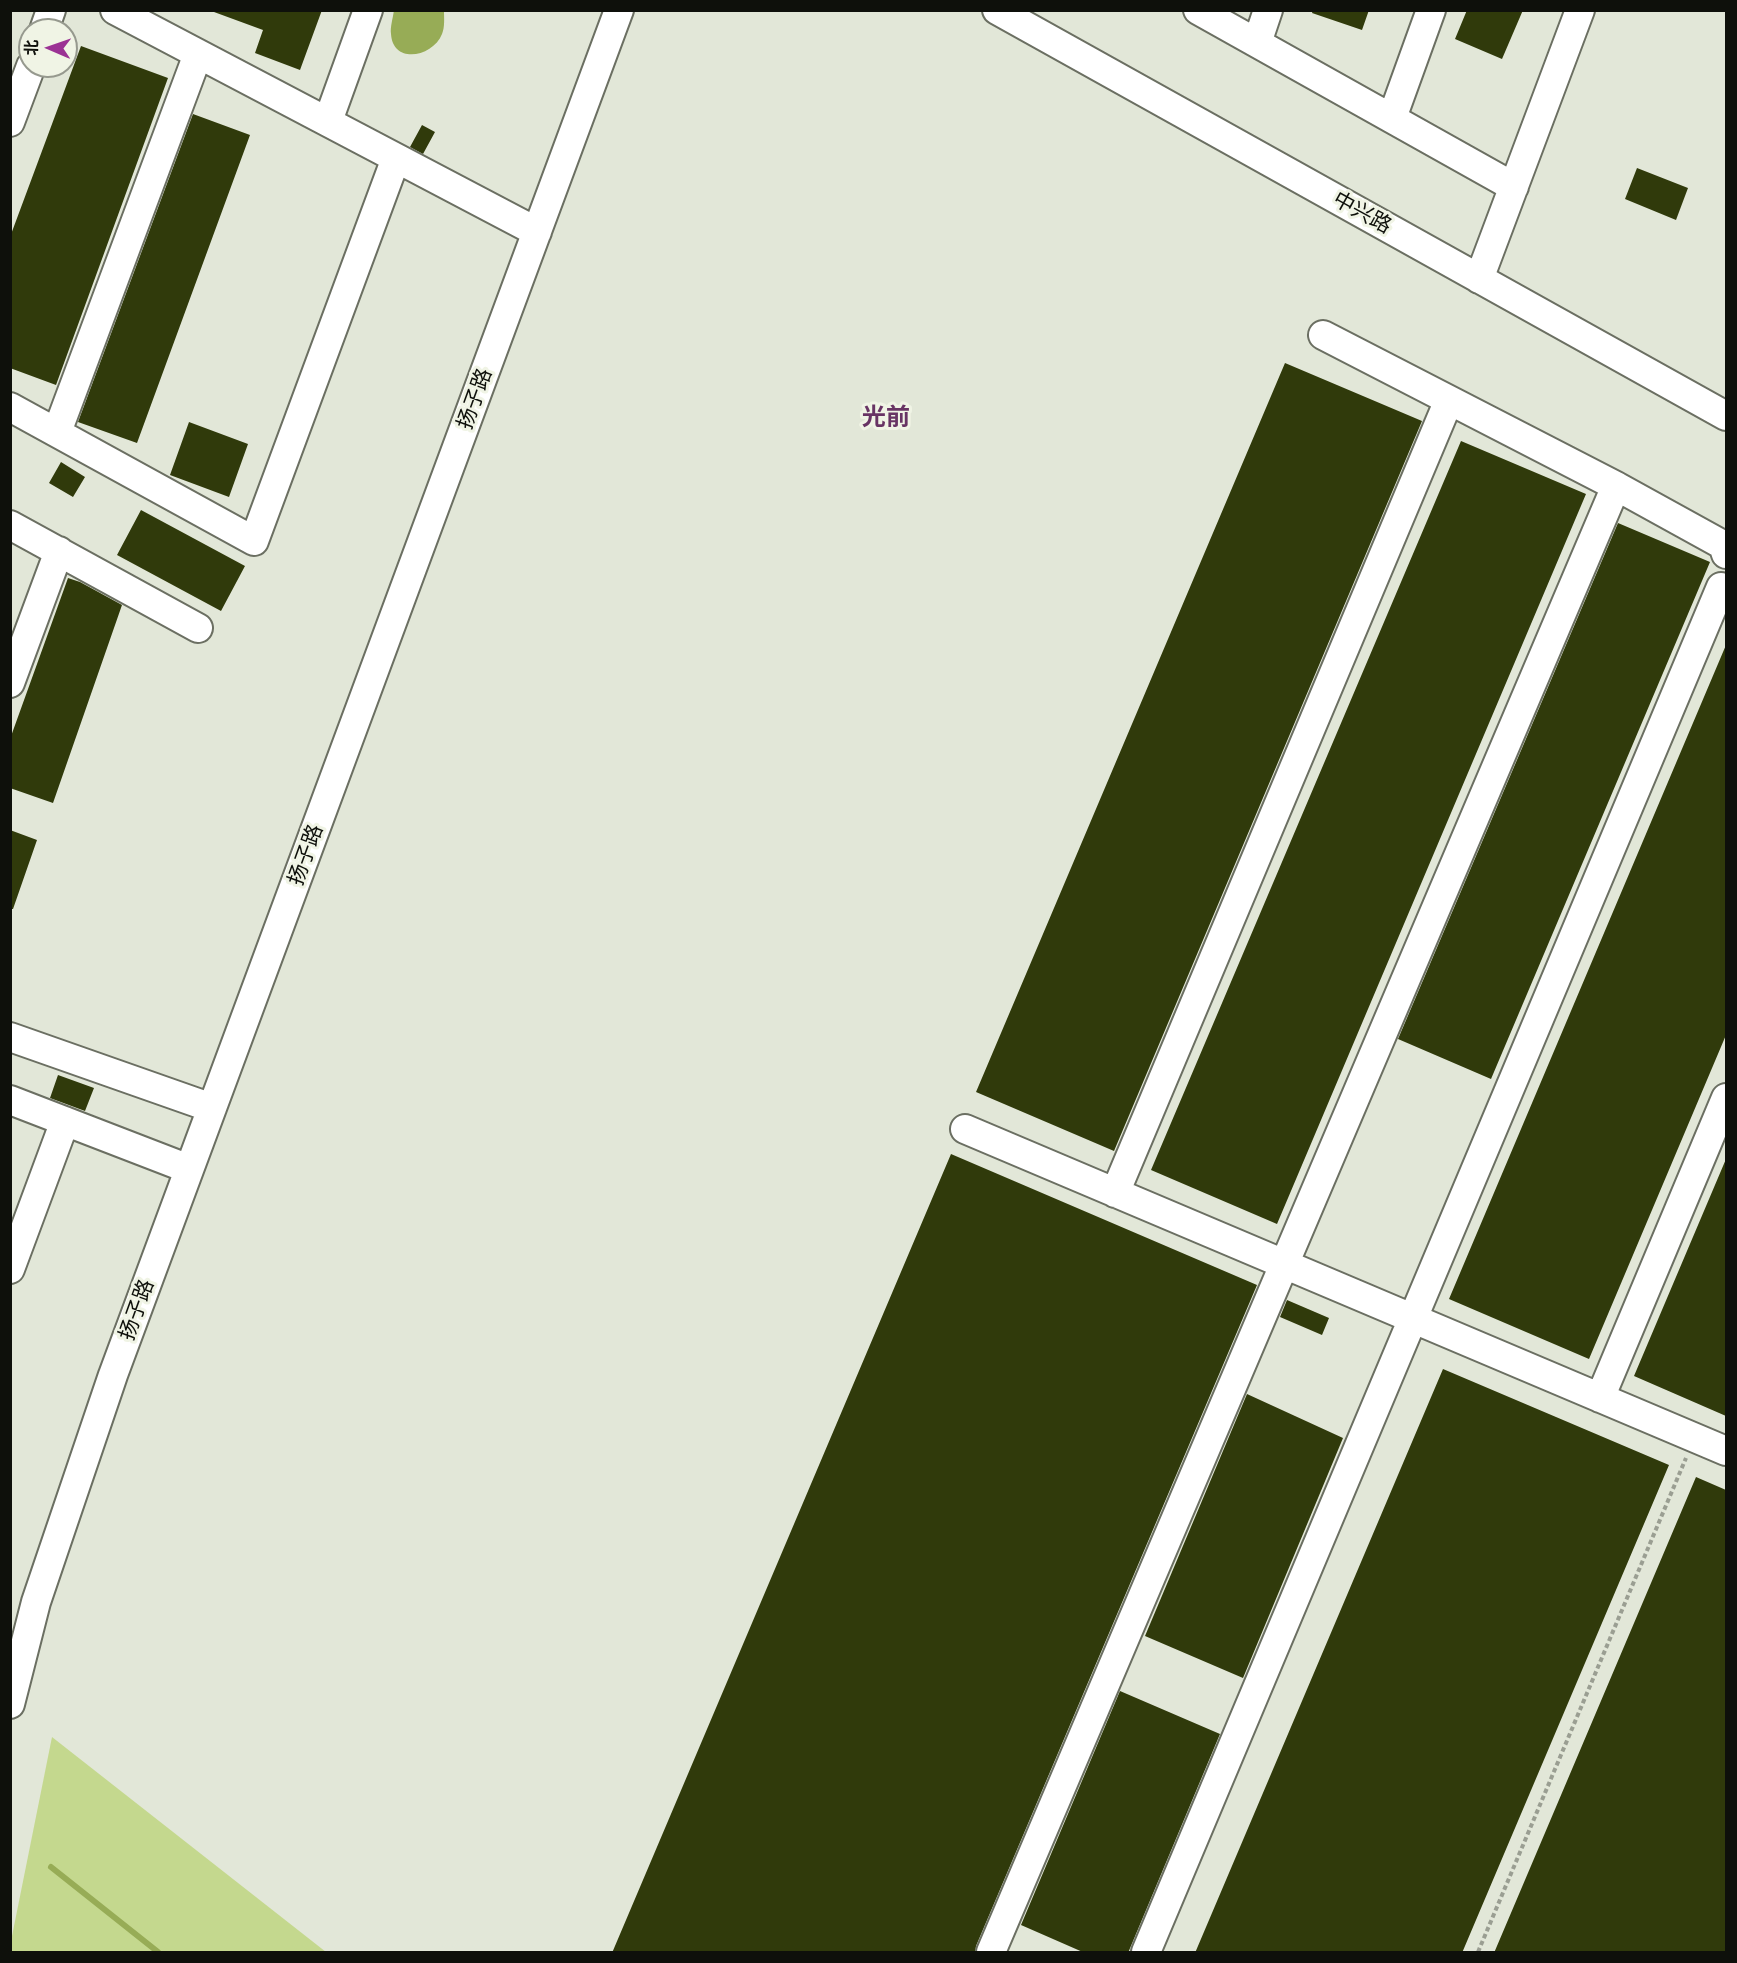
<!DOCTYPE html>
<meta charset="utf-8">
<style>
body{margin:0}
#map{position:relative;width:1737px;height:1963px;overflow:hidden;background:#e2e7d8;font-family:"Alegreya Sans","Noto Sans SC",sans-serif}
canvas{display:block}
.frame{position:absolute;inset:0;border:12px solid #0e100b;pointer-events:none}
.north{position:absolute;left:18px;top:18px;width:60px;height:60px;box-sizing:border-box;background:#f0f4e5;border:2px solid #96998e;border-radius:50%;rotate:272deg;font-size:16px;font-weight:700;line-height:24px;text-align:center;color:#0e100b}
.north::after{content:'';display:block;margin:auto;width:21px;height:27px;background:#9b3294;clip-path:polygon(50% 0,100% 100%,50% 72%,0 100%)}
</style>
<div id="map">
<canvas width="1737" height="1963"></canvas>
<div class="frame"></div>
<div class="north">北</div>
</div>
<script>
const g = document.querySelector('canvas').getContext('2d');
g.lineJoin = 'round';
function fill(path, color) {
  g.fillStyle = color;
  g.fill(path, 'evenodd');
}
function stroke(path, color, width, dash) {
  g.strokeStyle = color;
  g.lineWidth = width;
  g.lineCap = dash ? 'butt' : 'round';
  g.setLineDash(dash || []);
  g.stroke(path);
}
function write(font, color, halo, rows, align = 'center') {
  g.font = font + ' "Alegreya Sans","Noto Sans SC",sans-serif';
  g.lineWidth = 6;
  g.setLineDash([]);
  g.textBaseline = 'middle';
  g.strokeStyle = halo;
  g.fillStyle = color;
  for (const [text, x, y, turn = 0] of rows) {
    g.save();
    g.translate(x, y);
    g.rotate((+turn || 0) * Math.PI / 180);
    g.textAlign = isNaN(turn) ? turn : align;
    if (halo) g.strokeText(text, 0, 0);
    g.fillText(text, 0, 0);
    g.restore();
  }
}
const green = new Path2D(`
 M52,1737l274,215h-315v-11z`);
const water = new Path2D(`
 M394,10l50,1c0,7 1,16 -2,23 -9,23 -49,31 -51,0 -1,-7 2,-16 3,-24z`);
const stream = new Path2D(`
 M51,1867l107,85`);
const building = new Path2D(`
 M215,10h107l-22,60 -45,-17 8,-23 -49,-18z
 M1313,10h56l-7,20 -50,-17z
 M1467,10h56l-21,49 -47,-20z
 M81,46l87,32 -112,307 -46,-17v-131z
 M193,114l57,21 -113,308 -59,-21z
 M422,125l13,7 -12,22 -13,-7z
 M1637,168l51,20 -12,32 -51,-21z
 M1285,363l137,58 -308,730 -138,-59z
 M189,422l59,22 -19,53 -59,-22z
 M1461,441l125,53 -309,730 -126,-54z
 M61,462l24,15 -12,20 -24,-14z
 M141,510l104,56 -24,45 -104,-56z
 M1618,523l92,39 -219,517 -93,-40z
 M68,578l12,4 42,23 -69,198 -43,-15v-49z
 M1726,645v390l-137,324 -140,-60z
 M10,830l27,10 -24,69h-3z
 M58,1075l36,13 -9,23 -35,-13z
 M951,1154l306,131 -281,661 -1,7h-363z
 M1726,1159v257l-92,-40z
 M1287,1300l42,18 -7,17 -42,-18z
 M1443,1369l226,96 -207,488h-267z
 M1247,1394l96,44 -100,240 -98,-42z
 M1696,1477l30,13v463h-232z
 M1120,1691l100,43 -92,219h-43l-64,-28z`);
const path = new Path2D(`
 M1478,1952l208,-494`);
const minor = new Path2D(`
 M115,10l422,222
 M997,10l729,406
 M1198,10l316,177
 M44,30l7,-20
 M1257,43l11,-33
 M1392,118l39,-108
 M328,121l40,-111
 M10,122l21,-56
 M1479,279l101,-269
 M1323,335l293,151 107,59 3,9
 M10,407l244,134 142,-383
 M57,432l141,-378
 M10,525l188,103
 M10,683l49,-132
 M10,1037l202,71
 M10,1100l179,69
 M965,1129l761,322
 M1115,1193l334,-793
 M10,1269l55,-148
 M1600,1398l126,-300
 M10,1704l26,-102 77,-227 506,-1365
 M991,1952l625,-1466
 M1146,1952l575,-1365 5,3`);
const streetNames = [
 ["中兴路",1362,213,29],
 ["扬子路",475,399,-70],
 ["扬子路",306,855,-70],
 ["扬子路",137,1310,-70]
];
const quarterNames = [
 ["光前",886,418]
];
fill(green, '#c4d88e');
fill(water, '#97ac56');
stroke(stream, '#97ac56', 6);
fill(building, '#303a0b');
stroke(minor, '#6b6f62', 32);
stroke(path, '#9a9e92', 4, [4.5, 3]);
stroke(minor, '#fff', 28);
write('21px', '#0e100b', '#f0f4e5', streetNames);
write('bold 24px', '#683464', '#f0f4e5', quarterNames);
</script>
